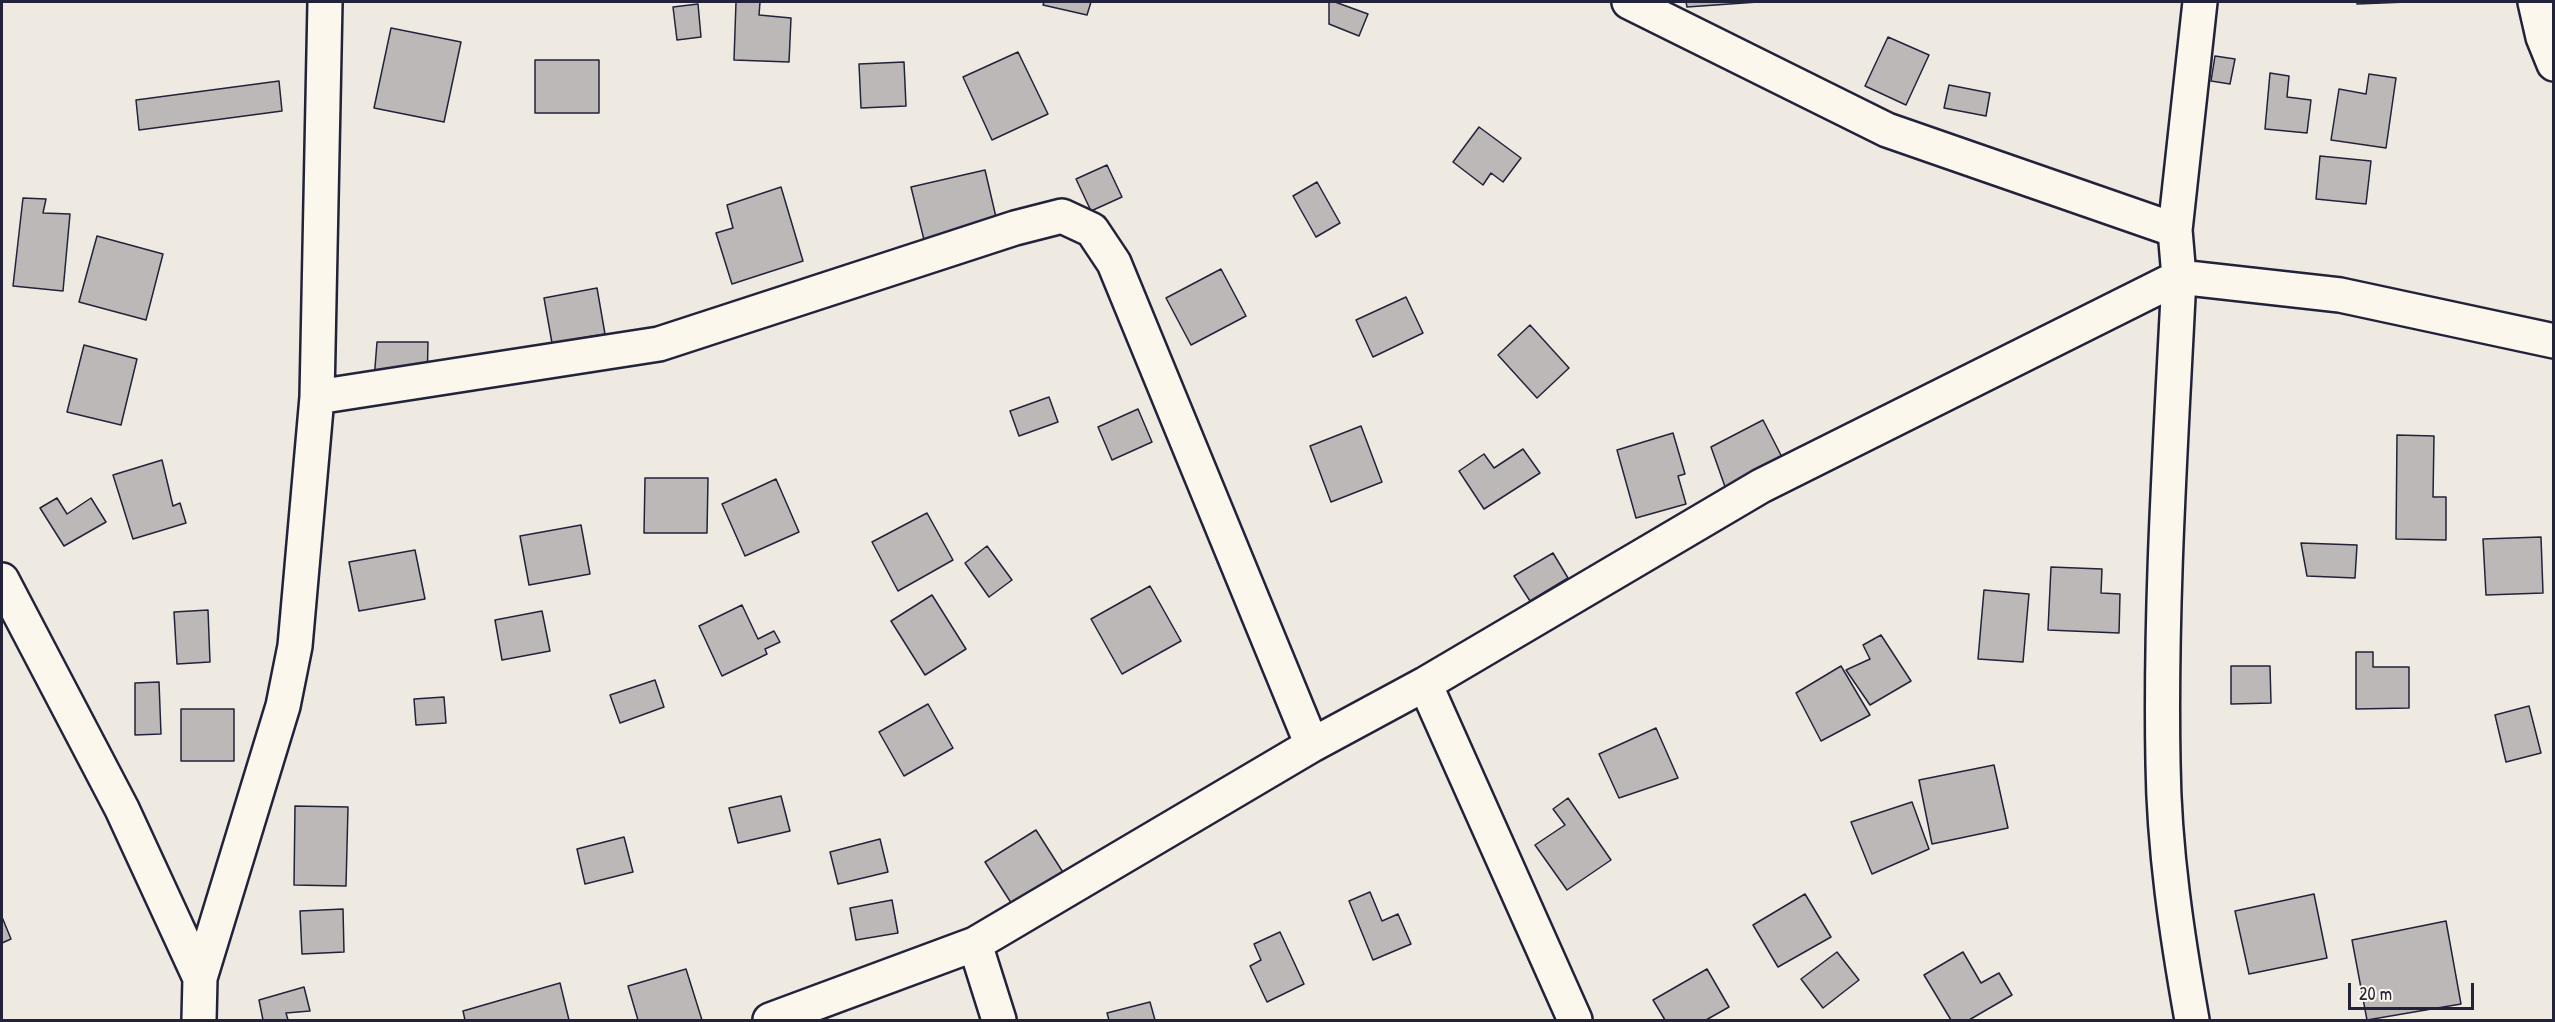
<!DOCTYPE html>
<style>
body{margin:0}
#map{position:relative;width:2555px;height:1022px;overflow:hidden;background:#eeeae2;font-family:"Patrick Hand",sans-serif}
canvas{display:block}
.frame{position:absolute;inset:0;border:3px solid #22223b;pointer-events:none}
.scale{position:absolute;left:2348px;top:983px;width:126px;height:27px;box-sizing:border-box;border:3px solid #22223b;border-top:0;padding-left:8px;font-size:18px;line-height:21px;white-space:nowrap;color:#22223b;-webkit-text-stroke:4px #fbf7ec;paint-order:stroke}
</style>
<div id="map">
<canvas width="2555" height="1022"></canvas>
<div class="frame"></div>
<div class="scale">20 m</div>
</div>
<script>
const g = document.querySelector('canvas').getContext('2d');
g.lineJoin = 'round';
function fill(path, color) {
  g.fillStyle = color;
  g.fill(path, 'evenodd');
}
function stroke(path, color, width, dash) {
  g.strokeStyle = color;
  g.lineWidth = width;
  g.lineCap = dash ? 'butt' : 'round';
  g.setLineDash(dash || []);
  g.stroke(path);
}
const building = new Path2D(`
 M736,2h24l-1,13 32,3 -2,44 -55,-2z
 M1044,2h47l-4,13 -44,-10z
 M1329,2h6l33,12 -9,22 -30,-12z
 M1686,2h72l-71,5z
 M2357,2h50l-50,2z
 M698,4l3,33 -24,3 -4,-33z
 M391,28l70,14 -17,80 -70,-14z
 M1888,37l41,18 -23,50 -41,-19z
 M1018,52l30,62 -56,26 -29,-63z
 M2215,56l20,3 -5,25 -19,-3z
 M535,60h64v53h-64z
 M904,62l2,44 -45,2 -2,-44z
 M2270,73l19,3 -2,21 24,3 -4,33 -42,-4z
 M2369,74l27,4 -10,70 -55,-8 8,-51 27,5z
 M279,81l3,30 -143,19 -3,-30z
 M1949,85l41,8 -4,23 -42,-8z
 M1479,127l42,31 -18,24 -12,-9 -8,12 -30,-23z
 M2320,156l51,5 -5,43 -50,-5z
 M1107,165l15,32 -31,14 -15,-32z
 M985,170l14,60 -73,18 -15,-61z
 M1317,182l23,41 -24,14 -23,-41z
 M781,187l22,74 -71,23 -16,-51 17,-5 -6,-23z
 M23,198l23,1 -3,14 27,1 -7,77 -50,-5z
 M97,236l66,18 -17,66 -67,-18z
 M1221,269l25,47 -55,29 -25,-47z
 M597,288l8,46 -53,9 -8,-45z
 M1406,297l17,36 -50,24 -17,-37z
 M1530,325l39,43 -32,30 -39,-43z
 M377,342h51l-1,46 -54,5z
 M84,345l53,14 -16,66 -54,-13z
 M1049,397l9,25 -39,14 -9,-25z
 M1138,409l14,33 -40,18 -14,-33z
 M1763,420l22,43 -56,35 -18,-51z
 M1361,426l21,56 -51,20 -21,-56z
 M1673,433l12,41 -7,2 8,28 -50,14 -19,-68z
 M2397,435l37,1 -1,61h13v43l-50,-1z
 M1523,449l17,24 -56,36 -25,-38 25,-17 10,14z
 M162,460l11,46 7,-3 6,20 -53,16 -20,-64z
 M645,478h63l-1,55h-63z
 M776,479l23,53 -54,24 -23,-52z
 M57,498l10,16 24,-16 15,24 -42,24 -24,-38z
 M927,513l26,47 -55,31 -26,-49z
 M581,525l9,49 -61,11 -9,-49z
 M2541,537l2,56 -57,2 -3,-56z
 M2301,543l56,2 -2,33 -48,-2z
 M987,546l25,34 -23,17 -24,-34z
 M415,550l10,49 -66,12 -10,-49z
 M1553,553l15,25 -38,23 -16,-25z
 M2051,567l51,2 -1,24 19,1 -1,39 -71,-3z
 M1150,586l31,55 -59,33 -31,-55z
 M1984,590l45,4 -6,68 -45,-3z
 M932,595l34,54 -41,26 -34,-54z
 M742,605l16,34 16,-8 6,11 -15,7 2,5 -45,22 -23,-50z
 M208,610l2,52 -33,2 -3,-52z
 M542,611l8,40 -48,9 -7,-40z
 M1881,635l30,46 -41,24 -24,-35 24,-11 -7,-14z
 M2356,652h17v15h36v41l-53,1z
 M1841,666l29,49 -49,26 -25,-48z
 M2231,666h39l1,37 -40,1z
 M655,680l9,27 -44,16 -10,-28z
 M159,682l2,52 -26,1v-52z
 M444,697l2,26 -30,2 -2,-26z
 M928,704l25,44 -49,28 -25,-44z
 M2529,706l12,47 -35,9 -11,-47z
 M181,709h53v52h-53z
 M1656,728l22,50 -59,20 -20,-44z
 M1994,765l14,63 -76,16 -13,-64z
 M781,796l9,35 -52,12 -9,-35z
 M1568,798l43,62 -44,30 -32,-45 30,-20 -12,-16z
 M1912,802l17,47 -57,25 -21,-52z
 M295,806l53,1 -2,79 -52,-1z
 M1036,830l30,47 -51,32 -30,-47z
 M624,837l9,35 -48,12 -8,-35z
 M880,839l8,33 -50,12 -8,-32z
 M1370,892l12,29 16,-7 13,30 -38,16 -24,-59z
 M1805,894l26,43 -53,30 -25,-42z
 M2314,894l13,64 -78,16 -14,-63z
 M892,900l6,33 -42,7 -6,-32z
 M343,909l1,43 -42,2 -2,-43z
 M2,917l9,22 -9,4z
 M2446,921l15,83 -94,16 -15,-80z
 M1280,932l24,52 -37,18 -17,-36 11,-6 -7,-16z
 M1837,952l22,28 -36,28 -22,-29z
 M1963,952l18,31 18,-10 13,22 -43,25h-18l-27,-45z
 M686,969l16,51h-64l-10,-34z
 M1707,969l22,38 -23,13h-41l-12,-20z
 M560,983l9,37h-104l-2,-9z
 M304,987l6,24 -24,2 2,7h-25l-4,-20z
 M1150,1002l5,18h-46l-2,-7z`);
const minor = new Path2D(`
 M1629,2l258,128 288,100 4,47c-8,162 -19,324 -16,486 1,87 14,173 29,257
 M2535,2l8,35 11,27
 M2175,230l25,-228
 M317,397l342,-53 356,-116 47,-12 30,14 22,33 198,482
 M2,580l120,229 78,169 -1,42
 M1425,684l150,336
 M975,944l24,76
 M200,978l83,-272 12,-60 22,-249 8,-395
 M770,1020l205,-76 337,-199 113,-61 336,-198 418,-209 161,18 214,46`);
fill(building, '#bcb8b8');
stroke(building, '#22223b', 1.5);
stroke(minor, '#22223b', 38);
stroke(minor, '#fbf7ec', 33);
</script>
